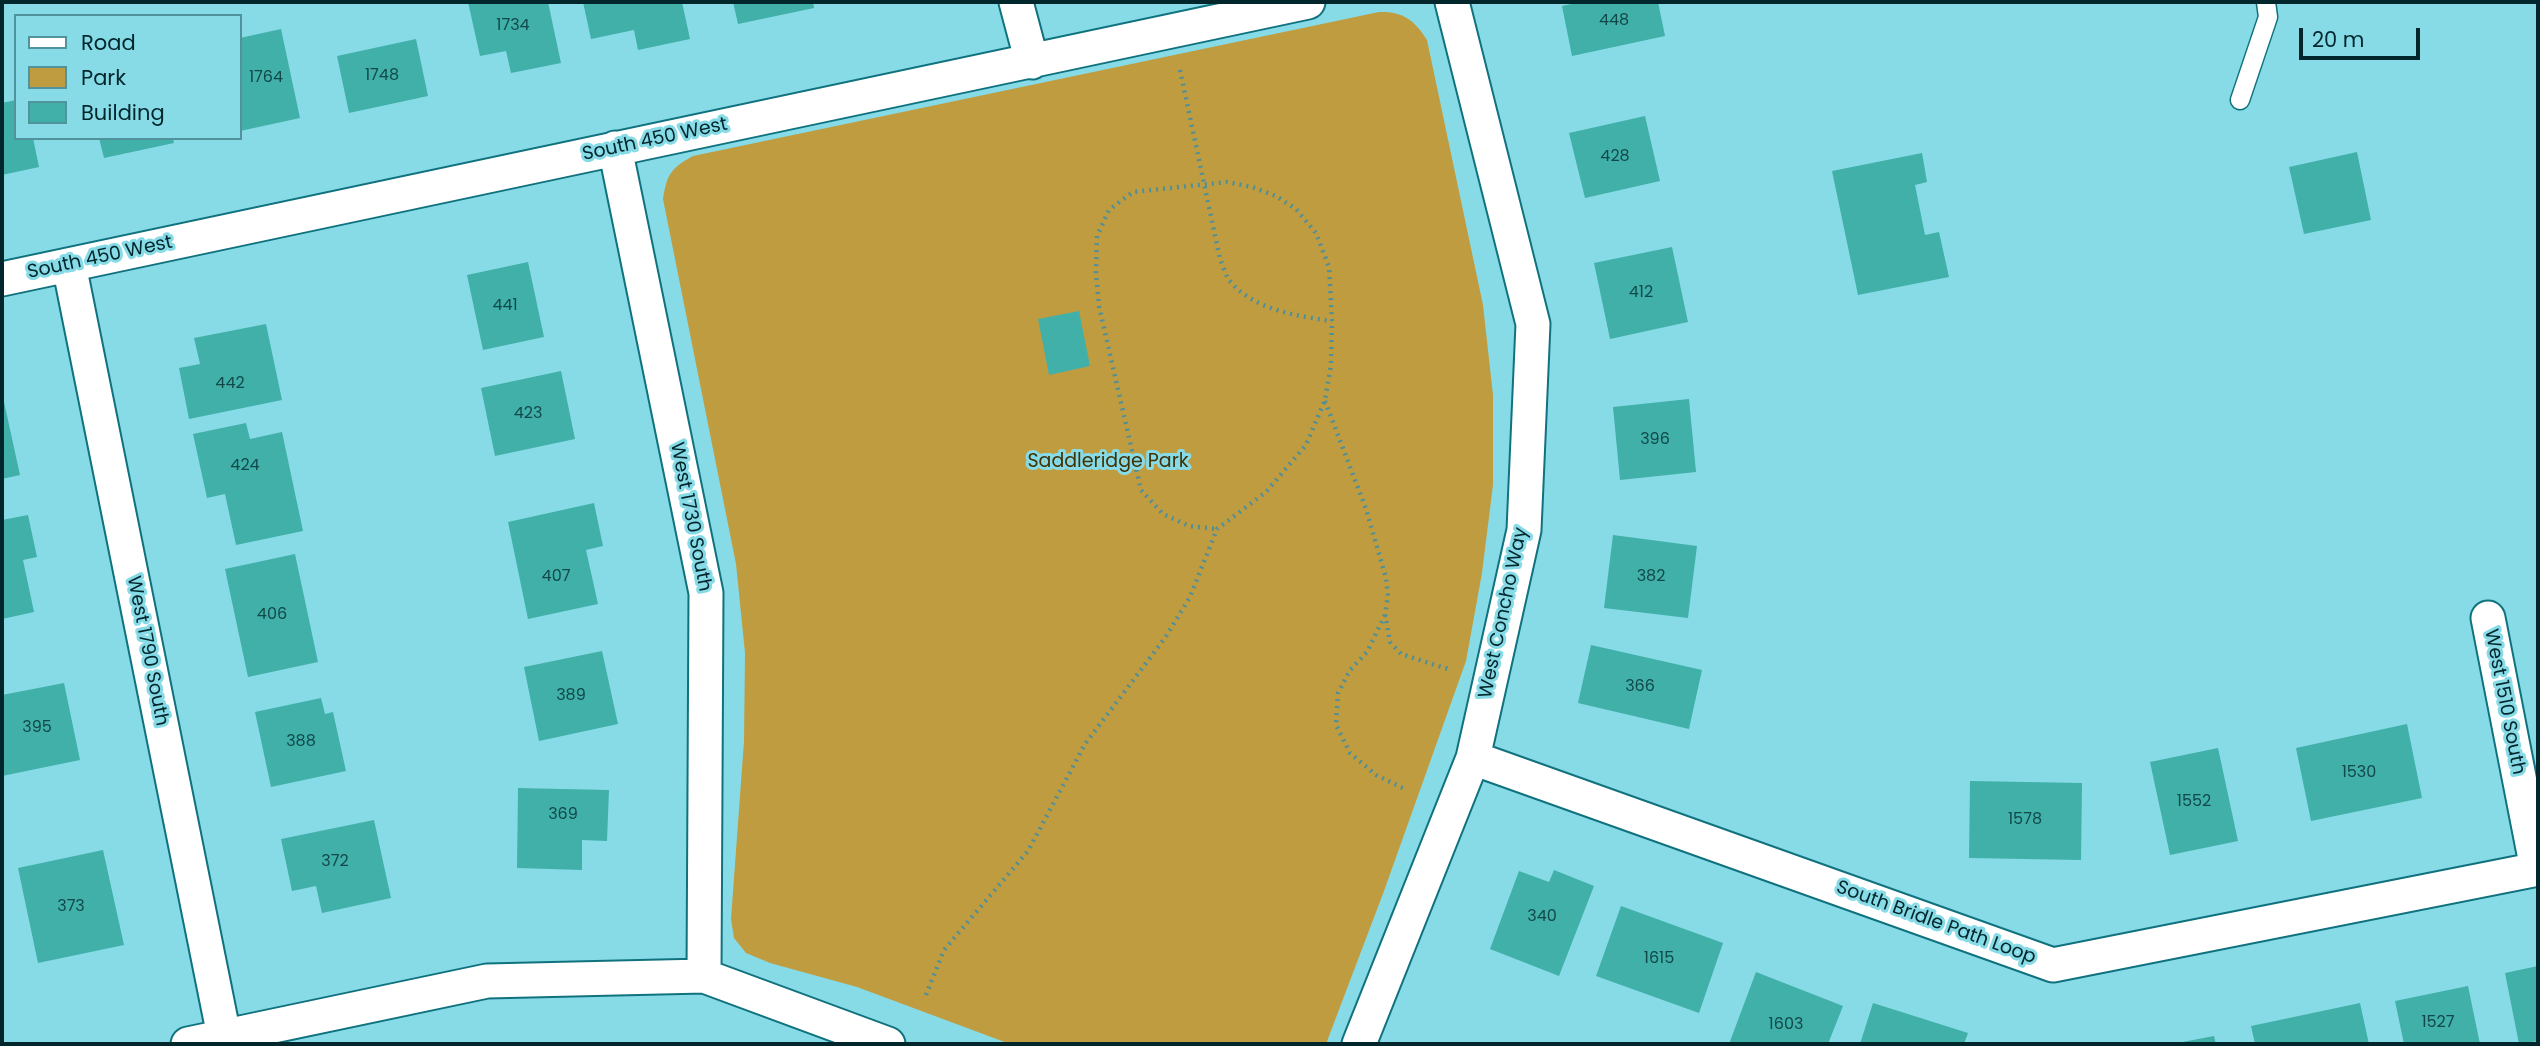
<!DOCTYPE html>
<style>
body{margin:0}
#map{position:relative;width:2540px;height:1046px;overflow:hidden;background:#87dbe7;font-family:Poppins,sans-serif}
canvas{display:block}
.frame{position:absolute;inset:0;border:4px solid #01262b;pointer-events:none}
.legend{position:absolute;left:14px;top:14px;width:228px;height:126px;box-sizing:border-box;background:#87dbe7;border:2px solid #51939c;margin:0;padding:9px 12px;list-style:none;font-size:21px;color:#01262b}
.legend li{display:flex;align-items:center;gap:14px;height:35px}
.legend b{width:35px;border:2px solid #51939c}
.scale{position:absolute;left:2299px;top:28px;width:121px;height:32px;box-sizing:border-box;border:4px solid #01262b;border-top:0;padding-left:9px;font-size:21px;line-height:24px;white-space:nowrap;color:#01262b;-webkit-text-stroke:5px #87dbe7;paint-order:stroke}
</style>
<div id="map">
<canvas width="2540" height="1046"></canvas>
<div class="frame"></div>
<ul class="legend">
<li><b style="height:9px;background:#fff"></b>Road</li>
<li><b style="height:19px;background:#c09c40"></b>Park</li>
<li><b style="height:19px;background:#40b0a8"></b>Building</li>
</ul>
<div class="scale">20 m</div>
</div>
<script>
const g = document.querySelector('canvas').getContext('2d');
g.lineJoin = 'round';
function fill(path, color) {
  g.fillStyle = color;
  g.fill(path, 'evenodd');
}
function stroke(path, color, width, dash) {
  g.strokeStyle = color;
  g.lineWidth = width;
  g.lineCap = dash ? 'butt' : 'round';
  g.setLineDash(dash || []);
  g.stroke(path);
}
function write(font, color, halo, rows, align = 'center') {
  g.font = font + ' Poppins,sans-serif';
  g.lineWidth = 6;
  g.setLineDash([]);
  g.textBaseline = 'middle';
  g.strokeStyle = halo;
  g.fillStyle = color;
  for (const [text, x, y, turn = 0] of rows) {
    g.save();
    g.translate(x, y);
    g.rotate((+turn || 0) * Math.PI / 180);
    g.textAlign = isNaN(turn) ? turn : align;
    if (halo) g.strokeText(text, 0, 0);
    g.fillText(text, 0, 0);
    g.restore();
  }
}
const green = new Path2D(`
 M1379,12c23,-1 36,8 48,28l56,265 10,90v90l-11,88 -16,88 -82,230 -58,153h-316l-153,-57 -87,-24 -24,-10 -12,-15 -3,-19 13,-178 1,-88 -9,-89 -73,-365c4,-25 8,-31 30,-43z`);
const building = new Path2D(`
 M468,2h80l13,61 -50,10 -5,-22 -26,5z
 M583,2h99l8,37 -52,11 -4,-20 -43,9z
 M733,2h80l1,6 -76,16z
 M1581,2h77l7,34 -93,20 -10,-50z
 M281,29l19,89 -60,13v-93z
 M416,39l12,57 -79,17 -12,-57z
 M16,100v38h17l6,29 -37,8v-72z
 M1645,116l15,65 -75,17 -16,-65z
 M99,138h74l1,5 -70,15z
 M2357,152l14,68 -67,14 -15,-67z
 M1922,153l5,29 -12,3 10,50 14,-3 10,45 -91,18 -26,-124z
 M1672,247l16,75 -78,17 -16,-76z
 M528,262l16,75 -61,13 -16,-75z
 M1079,311l11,55 -41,9 -11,-56z
 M266,324l16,76 -93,19 -10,-51 21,-4 -6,-26z
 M561,371l14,68 -80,17 -14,-68z
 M1689,399l7,73 -76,8 -7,-73z
 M4,402l16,73 -18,4v-76z
 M246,423l4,16 32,-7 21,99 -67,14 -11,-51 -18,4 -14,-64z
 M594,503l9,43 -17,4 12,54 -70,15 -20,-97z
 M28,515l9,42 -14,3 11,52 -32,7v-99z
 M1613,535l84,11 -9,72 -84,-10z
 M295,554l23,108 -70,15 -23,-108z
 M1591,645l111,25 -13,59 -111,-26z
 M602,651l16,73 -79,17 -15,-74z
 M64,683l16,77 -78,16v-81z
 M321,698l4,16 8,-2 13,59 -75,16 -16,-75z
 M2407,724l15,74 -111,23 -15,-73z
 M2218,748l20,93 -68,14 -20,-93z
 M1970,781l112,2 -1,77 -112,-2z
 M518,788l91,2 -2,51 -25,-1v30l-65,-2z
 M374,820l17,78 -69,15 -6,-27 -24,5 -11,-52z
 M103,850l21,95 -86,18 -20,-95z
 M1554,870l40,16 -35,90 -69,-27 29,-78 30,11z
 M1621,906l102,37 -24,70 -103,-37z
 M2538,966v75l-19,3 -14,-71z
 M1756,972l87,34 -15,38h-99z
 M2468,986l12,58h-76l-9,-43z
 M1873,1003l95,30 -4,11h-104z
 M2360,1003l9,41h-114l-4,-18z
 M2214,1036l2,8h-39v-1z`);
const path = new Path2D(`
 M1180,70l40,189c3,6 5,15 9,21 24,30 68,36 103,41
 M1325,401l41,108 20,69 2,18 -3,18 5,28 11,12 47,15
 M1385,615l-18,37 -17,18 -12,23 -2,32 14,28 26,22 31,15
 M926,995l18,-45 84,-99 57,-107 80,-106 25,-41 27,-68 49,-37 40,-47 19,-45 6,-35 1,-44 -3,-54 -13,-34 -20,-24 -20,-13 -24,-9 -25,-5 -94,10 -24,18 -12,26 -1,37 3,33 42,184 22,24 26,12 28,3`);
const service = new Path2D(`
 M2240,100l28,-83 -2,-15`);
const minor = new Path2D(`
 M1016,2l16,60
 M615,148l91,445 -2,383
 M69,265l155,771
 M2,279l1306,-277
 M2488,618l49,251
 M1473,758l580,207 485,-96
 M188,1044l299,-63 217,-5 184,68
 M1359,1044l114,-286 51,-228 9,-206 -81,-322`);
const numberNames = [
 ["448",1614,21],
 ["1734",513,26],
 ["1748",382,76],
 ["1764",266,78],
 ["428",1615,157],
 ["412",1641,293],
 ["441",505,306],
 ["442",230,384],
 ["423",528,414],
 ["396",1655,440],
 ["424",245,466],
 ["407",556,577],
 ["382",1651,577],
 ["406",272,615],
 ["366",1640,687],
 ["389",571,696],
 ["395",37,728],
 ["388",301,742],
 ["1530",2359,773],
 ["1552",2194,802],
 ["369",563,815],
 ["1578",2025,820],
 ["372",335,862],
 ["373",71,907],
 ["340",1542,917],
 ["1615",1659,959],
 ["1527",2438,1023],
 ["1603",1786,1025]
];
const streetNames = [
 ["South 450 West",655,140,-12],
 ["South 450 West",100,258,-12],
 ["West 1730 South",690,517,79],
 ["West Concho Way",1504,613,-78],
 ["West 1790 South",147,651,79],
 ["West 1510 South",2504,702,79],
 ["South Bridle Path Loop",1936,923,20]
];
const parkNames = [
 ["Saddleridge Park",1108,462]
];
fill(green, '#c09c40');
fill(building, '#40b0a8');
stroke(service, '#10727e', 21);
stroke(minor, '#10727e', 37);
stroke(path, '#4f8f98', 4.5, [2, 5]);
stroke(service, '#fff', 18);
stroke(minor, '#fff', 33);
write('16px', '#11484a', null, numberNames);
write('19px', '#01262b', '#87dbe7', streetNames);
write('19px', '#413105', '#87dbe7', parkNames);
</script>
